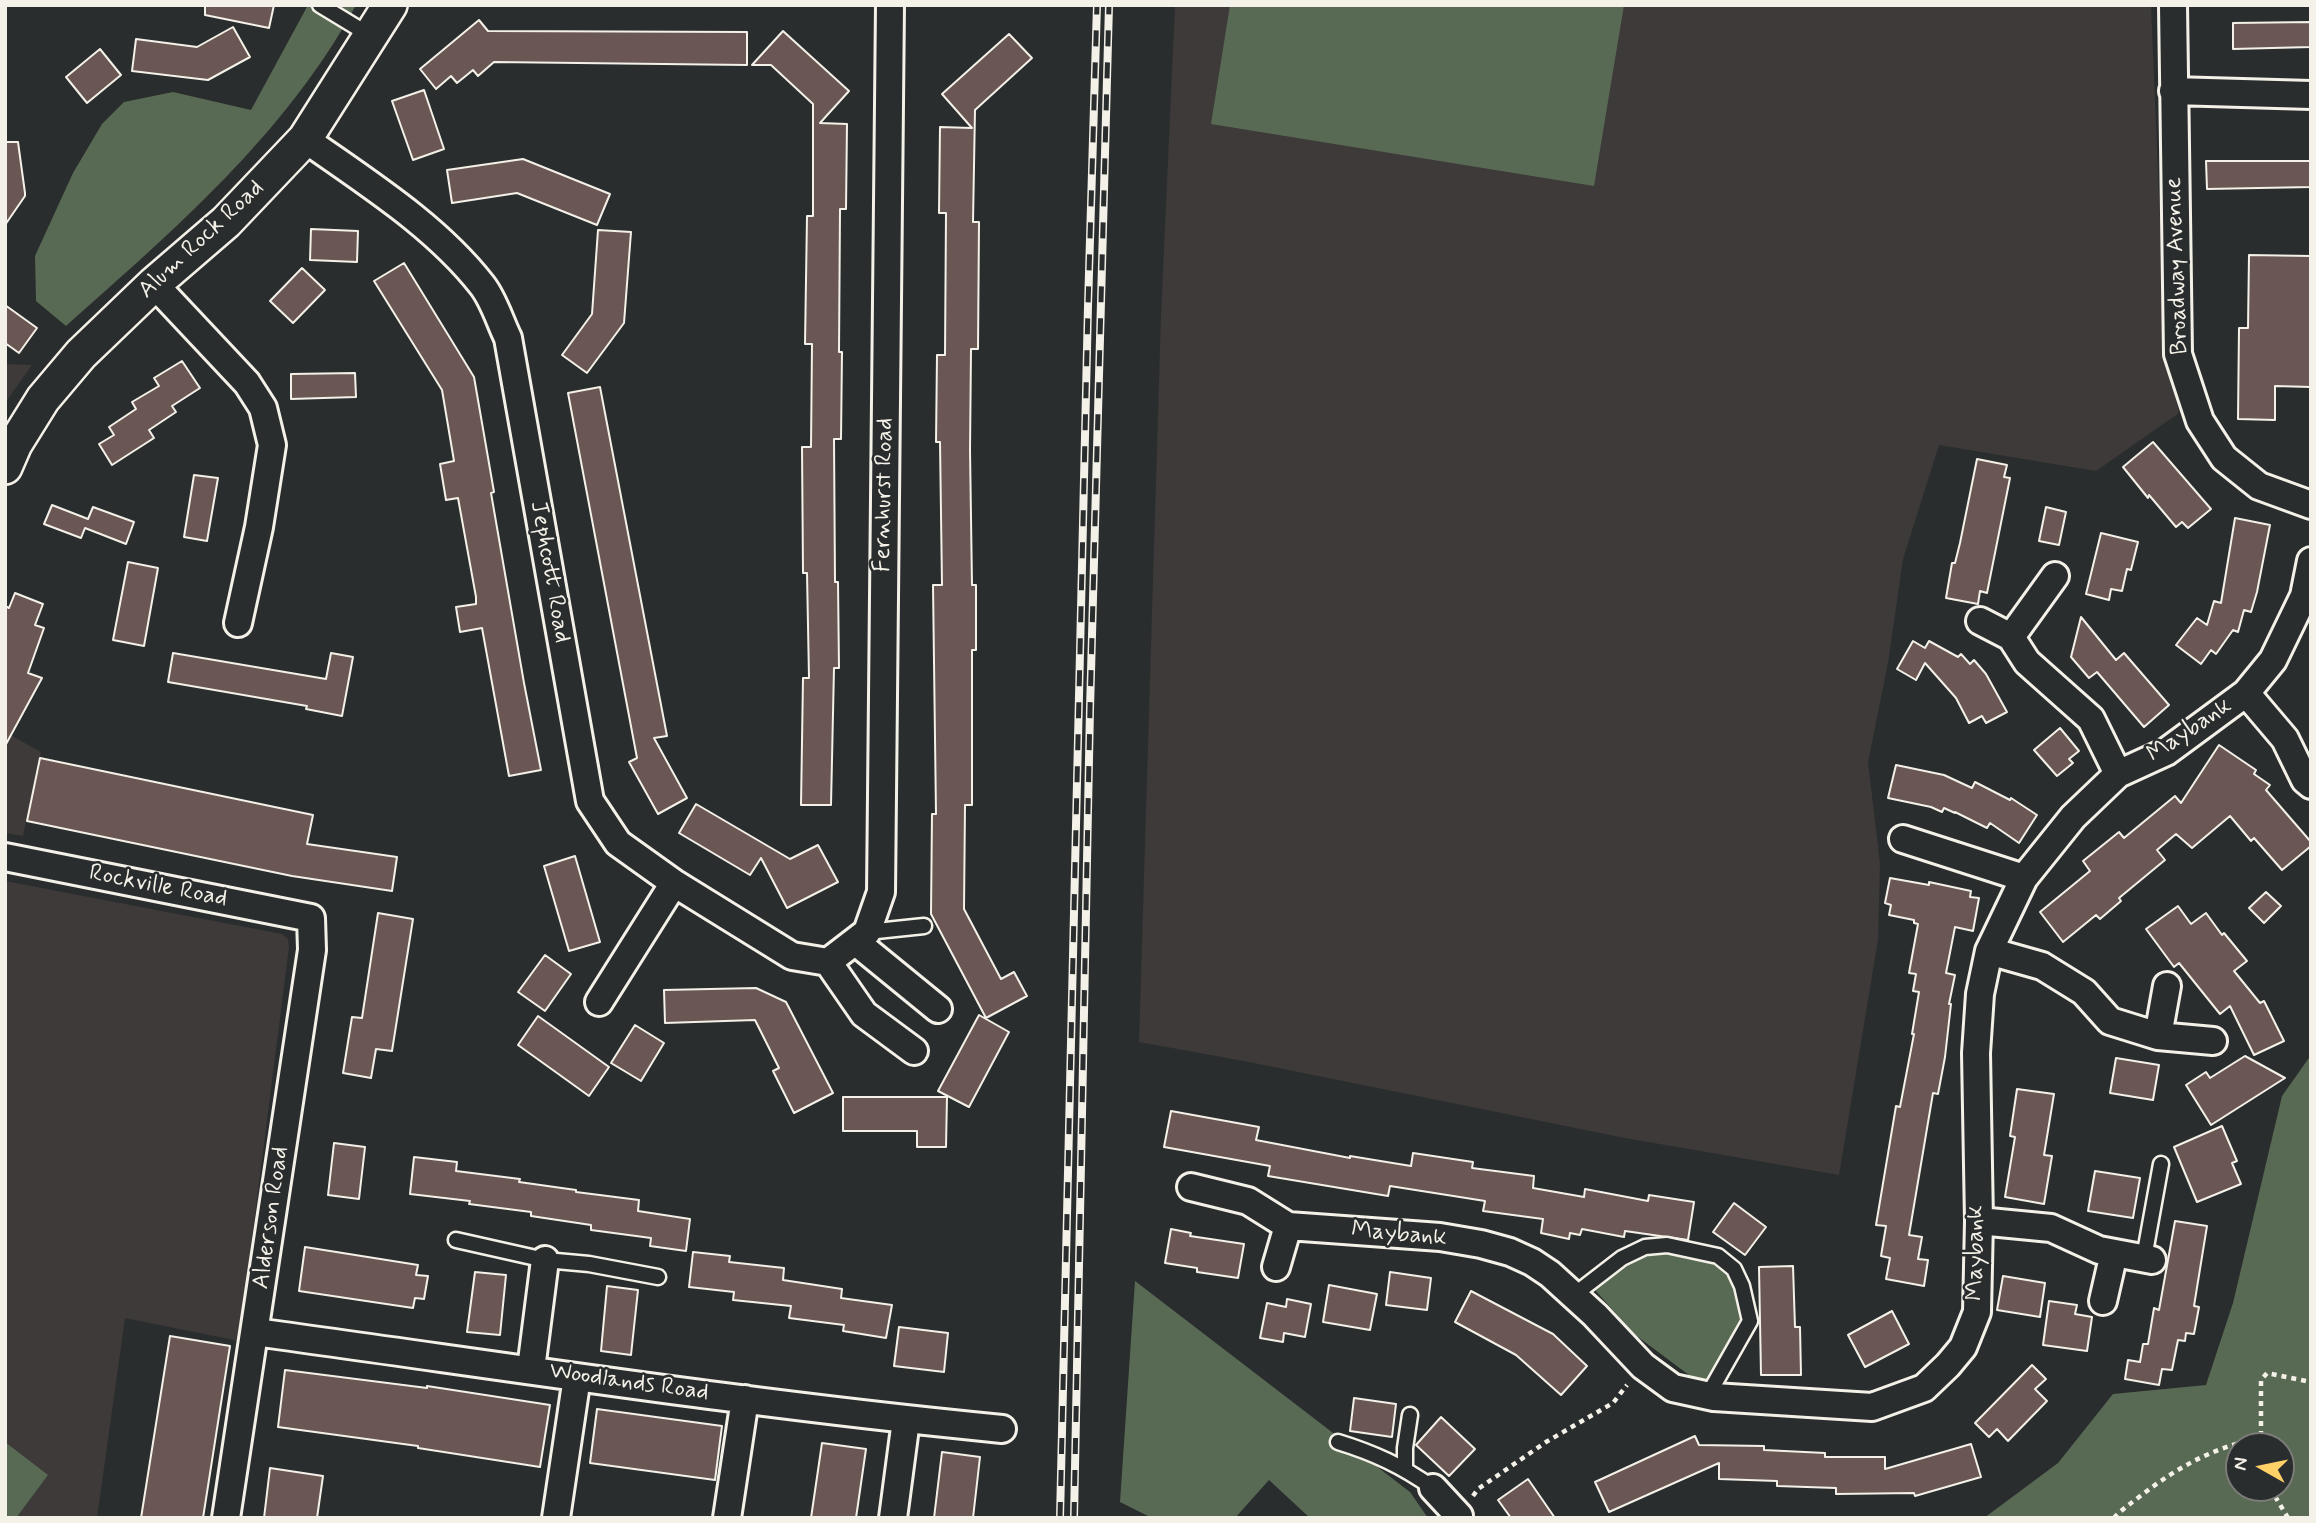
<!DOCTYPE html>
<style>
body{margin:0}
#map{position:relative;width:2316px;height:1523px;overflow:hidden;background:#2a2d2e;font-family:Mynerve,sans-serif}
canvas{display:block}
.frame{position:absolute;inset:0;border:7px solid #f4f1e8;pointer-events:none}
.north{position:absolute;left:2225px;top:1432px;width:70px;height:70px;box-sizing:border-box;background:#2a2d2e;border:2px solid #7b7b78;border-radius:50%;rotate:279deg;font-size:19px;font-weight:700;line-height:28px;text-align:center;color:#f4f1e8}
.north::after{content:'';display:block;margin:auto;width:24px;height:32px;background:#ffd166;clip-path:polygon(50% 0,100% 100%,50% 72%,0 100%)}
</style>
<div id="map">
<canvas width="2316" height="1523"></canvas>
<div class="frame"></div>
<div class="north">N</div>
</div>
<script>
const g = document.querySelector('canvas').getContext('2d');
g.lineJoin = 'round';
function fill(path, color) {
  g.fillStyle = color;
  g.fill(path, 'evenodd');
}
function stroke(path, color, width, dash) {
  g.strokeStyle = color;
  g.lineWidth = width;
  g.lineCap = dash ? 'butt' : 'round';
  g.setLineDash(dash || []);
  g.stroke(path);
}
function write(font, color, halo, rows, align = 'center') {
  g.font = font + ' Mynerve,sans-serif';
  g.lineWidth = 5;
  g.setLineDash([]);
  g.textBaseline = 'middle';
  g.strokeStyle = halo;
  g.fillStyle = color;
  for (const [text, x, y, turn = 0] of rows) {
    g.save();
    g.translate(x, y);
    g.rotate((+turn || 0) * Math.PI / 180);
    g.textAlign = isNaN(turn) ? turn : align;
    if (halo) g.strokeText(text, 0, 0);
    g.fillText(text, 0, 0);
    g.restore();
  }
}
const built = new Path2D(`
 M1175,5h976l11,263 1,74 16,71 -83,58 -157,-26 -36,114 -15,104 -20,99 12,101 -2,77 -39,235 -214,-37 -376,-76 -110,-20 22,-726z
 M5,364l27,1 -27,38z
 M5,732l36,20 -18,84 -18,-3z
 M5,881l277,53 6,5 1,8 -50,394 -114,-23 -28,200h-92z`);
const green = new Path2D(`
 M308,5h48c-70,129 -182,225 -290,321l-30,-25 -1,-45 38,-83 29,-49 22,-22 49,-10 78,18z
 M1230,5h394l-30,181 -383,-62z
 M2311,1055v463h-327l74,-55 55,-69 93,-9 27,-82 49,-207zM2281,1446v42h-42v-42z
 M1668,1250l38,8 31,24 8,26 -17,41 -22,33 -13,-4 -59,-44 -39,-44 44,-33z
 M1135,1281l275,211 18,26h-118l-41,-38 -34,38h-83l-32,-16z
 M5,1442l43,33 -32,43h-11z`);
const building = new Path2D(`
 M205,5h69l-5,23 -64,-13z
 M479,20l9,11 259,1v33l-253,-3 -16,14 -5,-6 -16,13 -6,-7 -15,13 -16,-20z
 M2311,22v25l-78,2v-26z
 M233,27l17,30 -42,23 -76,-9 4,-32 61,8z
 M783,31l66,60 -29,32 27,1 -1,85h-6l-1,143h3l-1,87h-7l1,143h3l1,86h-5l-3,137h-30l2,-127h6l-2,-105h-4l-1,-126h9l1,-103h-7l2,-128h6v-112l-42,-39h-19z
 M1009,34l23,24 -57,52 -2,112h6l-1,127h-7l-1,101 2,135h4v65h-4v155h-7l-1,104 37,70 13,-7 13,24 -41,22 -55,-104 1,-100h4l-3,-229h9l-2,-143h-4l1,-87h8l1,-142h-7l1,-86 32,1 -30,-34z
 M100,49l21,26 -34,28 -21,-26z
 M424,90l20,59 -31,11 -21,-59z
 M5,142h13l7,51v3l-20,29z
 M523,159l87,35 -13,31 -80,-32 -65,10 -5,-33z
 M2206,161h105v26l-104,2z
 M311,229l47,2 -1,31 -47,-2z
 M598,230l33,2 -7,91 -37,50 -25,-18 30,-41z
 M2249,255l62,1v131l-36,-1v34l-37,-1 1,-91h9z
 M404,263l70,114 20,115 -3,1 33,190 17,87 -32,6 -27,-148 -22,4 -4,-25 20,-3v-7l-18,-99 -12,2 -6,-36 14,-3 -12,-71 -68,-109z
 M302,268l23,22 -32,33 -23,-22z
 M5,305l32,23 -18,25 -14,-10z
 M182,361l18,27 -28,18 4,6 -27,18 5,8 -42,27 -13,-21 15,-9 -5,-8 27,-18 -4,-7 27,-16 -5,-8z
 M355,373l1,24 -65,2v-25z
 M600,387l67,349 -13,2 33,60 -29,16 -29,-52 8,-4 -69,-365z
 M2153,442l58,67 -23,19 -6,-6 -6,5 -27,-32 -1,3 -25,-31z
 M1977,459l30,6 -3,12 6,1 -23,115 -7,-2 -2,13 -32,-6 6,-35h3l5,-20z
 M194,475l24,3 -11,63 -23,-4z
 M52,505l36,14 5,-12 41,15 -8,22 -41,-16 -4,10 -37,-14z
 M2046,507l20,5 -7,33 -20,-4z
 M2235,518l35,7 -13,67 -6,20 -7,-2 -6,22 -5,-2 -17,24 -5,-4 -10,14 -25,-19 21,-27 10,7 7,-24 7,2z
 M2101,533l37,9 -7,28 -4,-1 -5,22 -11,-2 -2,11 -23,-6z
 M128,562l30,6 -14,78 -31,-6z
 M15,593l28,11 -8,21 9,3 -16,45 14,5 -37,68v-140l4,2z
 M2081,617l35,43 8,-7 45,52 -25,22 -47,-55 -8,6 -18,-21z
 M1913,641l12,7 4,-7 29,16 3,-3 9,10 4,-4 12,14 21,38 -21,11 -4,-7 -13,7 -13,-25 -31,-35 -9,17 -19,-11z
 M173,653l153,26 5,-26 22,4 -11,59 -36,-7 1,-3 -139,-24z
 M2060,728l19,23 -10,8 4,4 -16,13 -23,-26z
 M2219,745l37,25 -2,4 16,11 -4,5 45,52v4l-29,24 -28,-32 -3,3 -21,-25 -38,32 -16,-14 -19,16 8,10 -46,38 2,3 -21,18 -4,-4 -33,27 -23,-30 50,-41 -7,-10 36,-29 5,6 51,-42 6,7z
 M40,758l273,57 -6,29 90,13 -5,34 -100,-15 -265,-55z
 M1896,765l48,10 28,13 3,-6 35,18 1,-2 26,17 -18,28 -29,-20 -3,5 -32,-16v1l-11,-5 -2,4 -11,-5 -43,-9z
 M696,804l94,55 28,-14 20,37 -51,26 -26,-50 -11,17 -71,-42z
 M575,856l25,86 -31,9 -25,-85z
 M1890,878l39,7v-3l42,9 -1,6 9,1 -6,33 -18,-4 -9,46 9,2 -6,29h2l-6,53 -7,37 -5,-1 -24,142 13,2 -4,22 10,1 -4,26 -38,-7 4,-21 -9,-2 5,-30 -10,-1 20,-119 4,1 14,-73h-2l7,-42 -6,-1 3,-17 -7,-1 9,-49 -4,-1v-3l-25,-5 2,-10 -6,-2z
 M2266,892l15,14 -17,17 -15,-15z
 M2178,906l13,18 15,-11 16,22 2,-2 23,28 -13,10 26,32 4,-2 20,40 -30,14 -24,-49 -10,8 -41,-51 -5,4 -28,-38z
 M378,913l35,6 -21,132 -16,-2 -5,29 -28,-5 9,-56 10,1z
 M545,955l26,19 -26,37 -27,-19z
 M756,988l30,14 47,91 -39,20 -21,-42 6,-3 -24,-48 -90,3 -1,-33z
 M979,1015l30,17 -40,75 -31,-16z
 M538,1016l71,51 -20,29 -71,-51z
 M635,1025l29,18 -23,38 -30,-18z
 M2245,1056l40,22 -74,47 -25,-40 20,-13 4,6z
 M2116,1058l43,7 -6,35 -43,-7z
 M2017,1089l37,5 -10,61 8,1 -8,48 -39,-7 10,-60 -5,-1z
 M843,1097h104l-1,50h-29v-16h-74z
 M1171,1111l88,16 -3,13 94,18v-2l61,10 2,-13 60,9 -1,6 62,8 -1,12 51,9 1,-8 63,12 1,-6 45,7 -6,38 -63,-9 -1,6 -42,-8 -2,6 -10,-2 -1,6 -28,-6 2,-14 -60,-8 2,-10 -95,-15 -2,10 -120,-20 2,-10 -106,-19z
 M2222,1126l15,35 -5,2 9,21 -44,18 -23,-55z
 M334,1143l31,4 -6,52 -31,-4z
 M414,1157l43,5 -1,9 64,8 -1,3 57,8v2l63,8 -1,11 52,8 -4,32 -36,-5 1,-8 -60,-8v-5l-60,-9v-4l-62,-8 1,-3 -60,-7z
 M2095,1171l45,7 -7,40 -45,-7z
 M1734,1203l32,24 -21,28 -32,-23z
 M2175,1221l32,5 -13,80 5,1 -5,27 -8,-1 -1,8 -7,-1 -6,30 -10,-1 -3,16 -34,-6 3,-19 12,2 3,-18h5l6,-36 5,2z
 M1171,1229l20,4 -1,3 54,8 -6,34 -41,-6v-4l-32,-5z
 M305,1247l113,18 -2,10 12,1 -4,23 -9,-1 -2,10 -114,-17z
 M693,1252l37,4 -1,6 55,6 -1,12 59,9 -1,9 51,7 -6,33 -43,-7 1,-6 -55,-7 2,-12 -58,-6 1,-8 -45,-5z
 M1793,1266l2,61h5l1,48h-40l-2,-108z
 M475,1272l31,3 -6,60 -33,-3z
 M1390,1272l41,6 -4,32 -41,-5z
 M2003,1276l42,7 -5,34 -43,-7z
 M1329,1285l48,9 -7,36 -47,-8z
 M607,1286l31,4 -7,65 -30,-4z
 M1471,1291l82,43 34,32 -26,29 -45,-40 -61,-33z
 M1287,1299l24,5 -6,33 -21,-4 -1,9 -23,-4 7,-35 19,4z
 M2049,1301l28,4 -2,9 17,3 -5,34 -44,-6z
 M1892,1311l17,33 -44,23 -17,-32z
 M899,1327l49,6 -4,39 -50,-6z
 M170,1336l60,10 -27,172h-62z
 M2032,1365l14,14 -11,10 12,12 -39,40 -11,-12 -8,8 -14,-14z
 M285,1370l142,18v-2l123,19 -10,62 -122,-19v-2l-140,-19z
 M1354,1398l42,6 -4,33 -42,-6z
 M597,1409l125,17 -7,54 -125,-17z
 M1441,1417l34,32 -26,27 -33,-31z
 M1695,1436l4,9 65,1v4l61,3v4h60v12l86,-25 10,33 -66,19 -1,-3 -78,1v-6l-59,-2v-5l-58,-2v-16l-110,49 -14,-30z
 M822,1443l44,6 -10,69h-45z
 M942,1452l38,5 -7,61h-39z
 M270,1468l53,8 -6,42h-53z
 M1528,1479l27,39h-44l-13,-18z`);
const path = new Path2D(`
 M2261,1446v-66l6,-7 44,9
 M2270,1488l18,30
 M1473,1496l5,-7 68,-47 67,-39 14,-18
 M2114,1518c7,-8 16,-14 25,-21 40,-31 72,-48 122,-60`);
const service = new Path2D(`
 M320,5l51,31
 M867,932l57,-6
 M456,1240l89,20 44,4 69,13
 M2144,1258l17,-94
 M1574,1295l48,-37 23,-11 22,-2 51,11 16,13 8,17 8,35 -42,74
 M1338,1442c36,11 64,24 95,46
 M1405,1468v-20l5,-33`);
const minor = new Path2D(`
 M2173,5l5,349 22,67 24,37 35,28 52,19
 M2173,91l138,4
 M305,139c62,44 130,86 177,146 12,15 18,37 26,53l82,463 28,42 56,40 118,73 36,6
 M154,284l93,99 16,25 9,37 -13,82 -21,96
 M1980,621l31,16 16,25 64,57 27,55
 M2011,637l44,-61
 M2246,693l39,46 20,41 6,5
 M1903,839l121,39
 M5,857l306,61 1,32 -86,568
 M856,942l82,67
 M1989,951l53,15 42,26 26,29 48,15 55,5
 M828,962l39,-30 14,-40 9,-887
 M828,962l36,52 50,37
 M599,1002l75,-119
 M2158,1036l9,-50
 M1191,1187l57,14 40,25 152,11 41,7 29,8 22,10 18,12 45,41 48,51 30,22 41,9 158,10 52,-19 24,-23 15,-18 14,-35 2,-91 -3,-168 4,-59 9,-43 35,-73 49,-61 45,-43 48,-22 80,-59 27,-33 31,-64 7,-35
 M1979,1221l72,7 48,22 53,10
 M1276,1267l12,-41
 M2103,1301l11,-48
 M255,1332c249,34 498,73 747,97
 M531,1369l14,-109
 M1433,1488l26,28 -2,2
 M556,1518l21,-141
 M727,1518l18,-119
 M893,1518l13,-98`);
const tertiary = new Path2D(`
 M5,467l10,-23 28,-45 38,-45 73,-70 72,-62 79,-83 85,-134`);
const rail = new Path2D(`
 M1060,1518l28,-1212 9,-301
 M1074,1518l16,-809 19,-704`);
const streetNames = [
 ["Alum Rock Road",202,240,-43],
 ["Broadway Avenue",2178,266,-92],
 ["Fernhurst Road",885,495,-89],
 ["Jephcott Road",549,572,80],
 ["Maybank",2190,731,-34],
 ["Rockville Road",158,887,11],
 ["Alderson Road",272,1218,-82],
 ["Maybank",1399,1235,5],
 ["Maybank",1977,1253,-90],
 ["Woodlands Road",629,1383,8]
];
fill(built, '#3d3a39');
fill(green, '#596a54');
fill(building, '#6a5754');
stroke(building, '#f4f1e8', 2);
stroke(service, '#f4f1e8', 19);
stroke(minor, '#f4f1e8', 32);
stroke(tertiary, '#f4f1e8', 38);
stroke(path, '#f4f1e8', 4.5, [5, 5]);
stroke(service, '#2a2d2e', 14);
stroke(minor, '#2a2d2e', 26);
stroke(tertiary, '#2a2d2e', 33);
stroke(rail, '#f4f1e8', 8);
stroke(rail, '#2a2d2e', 5, [16]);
write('24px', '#f4f1e8', '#2a2d2e', streetNames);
</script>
